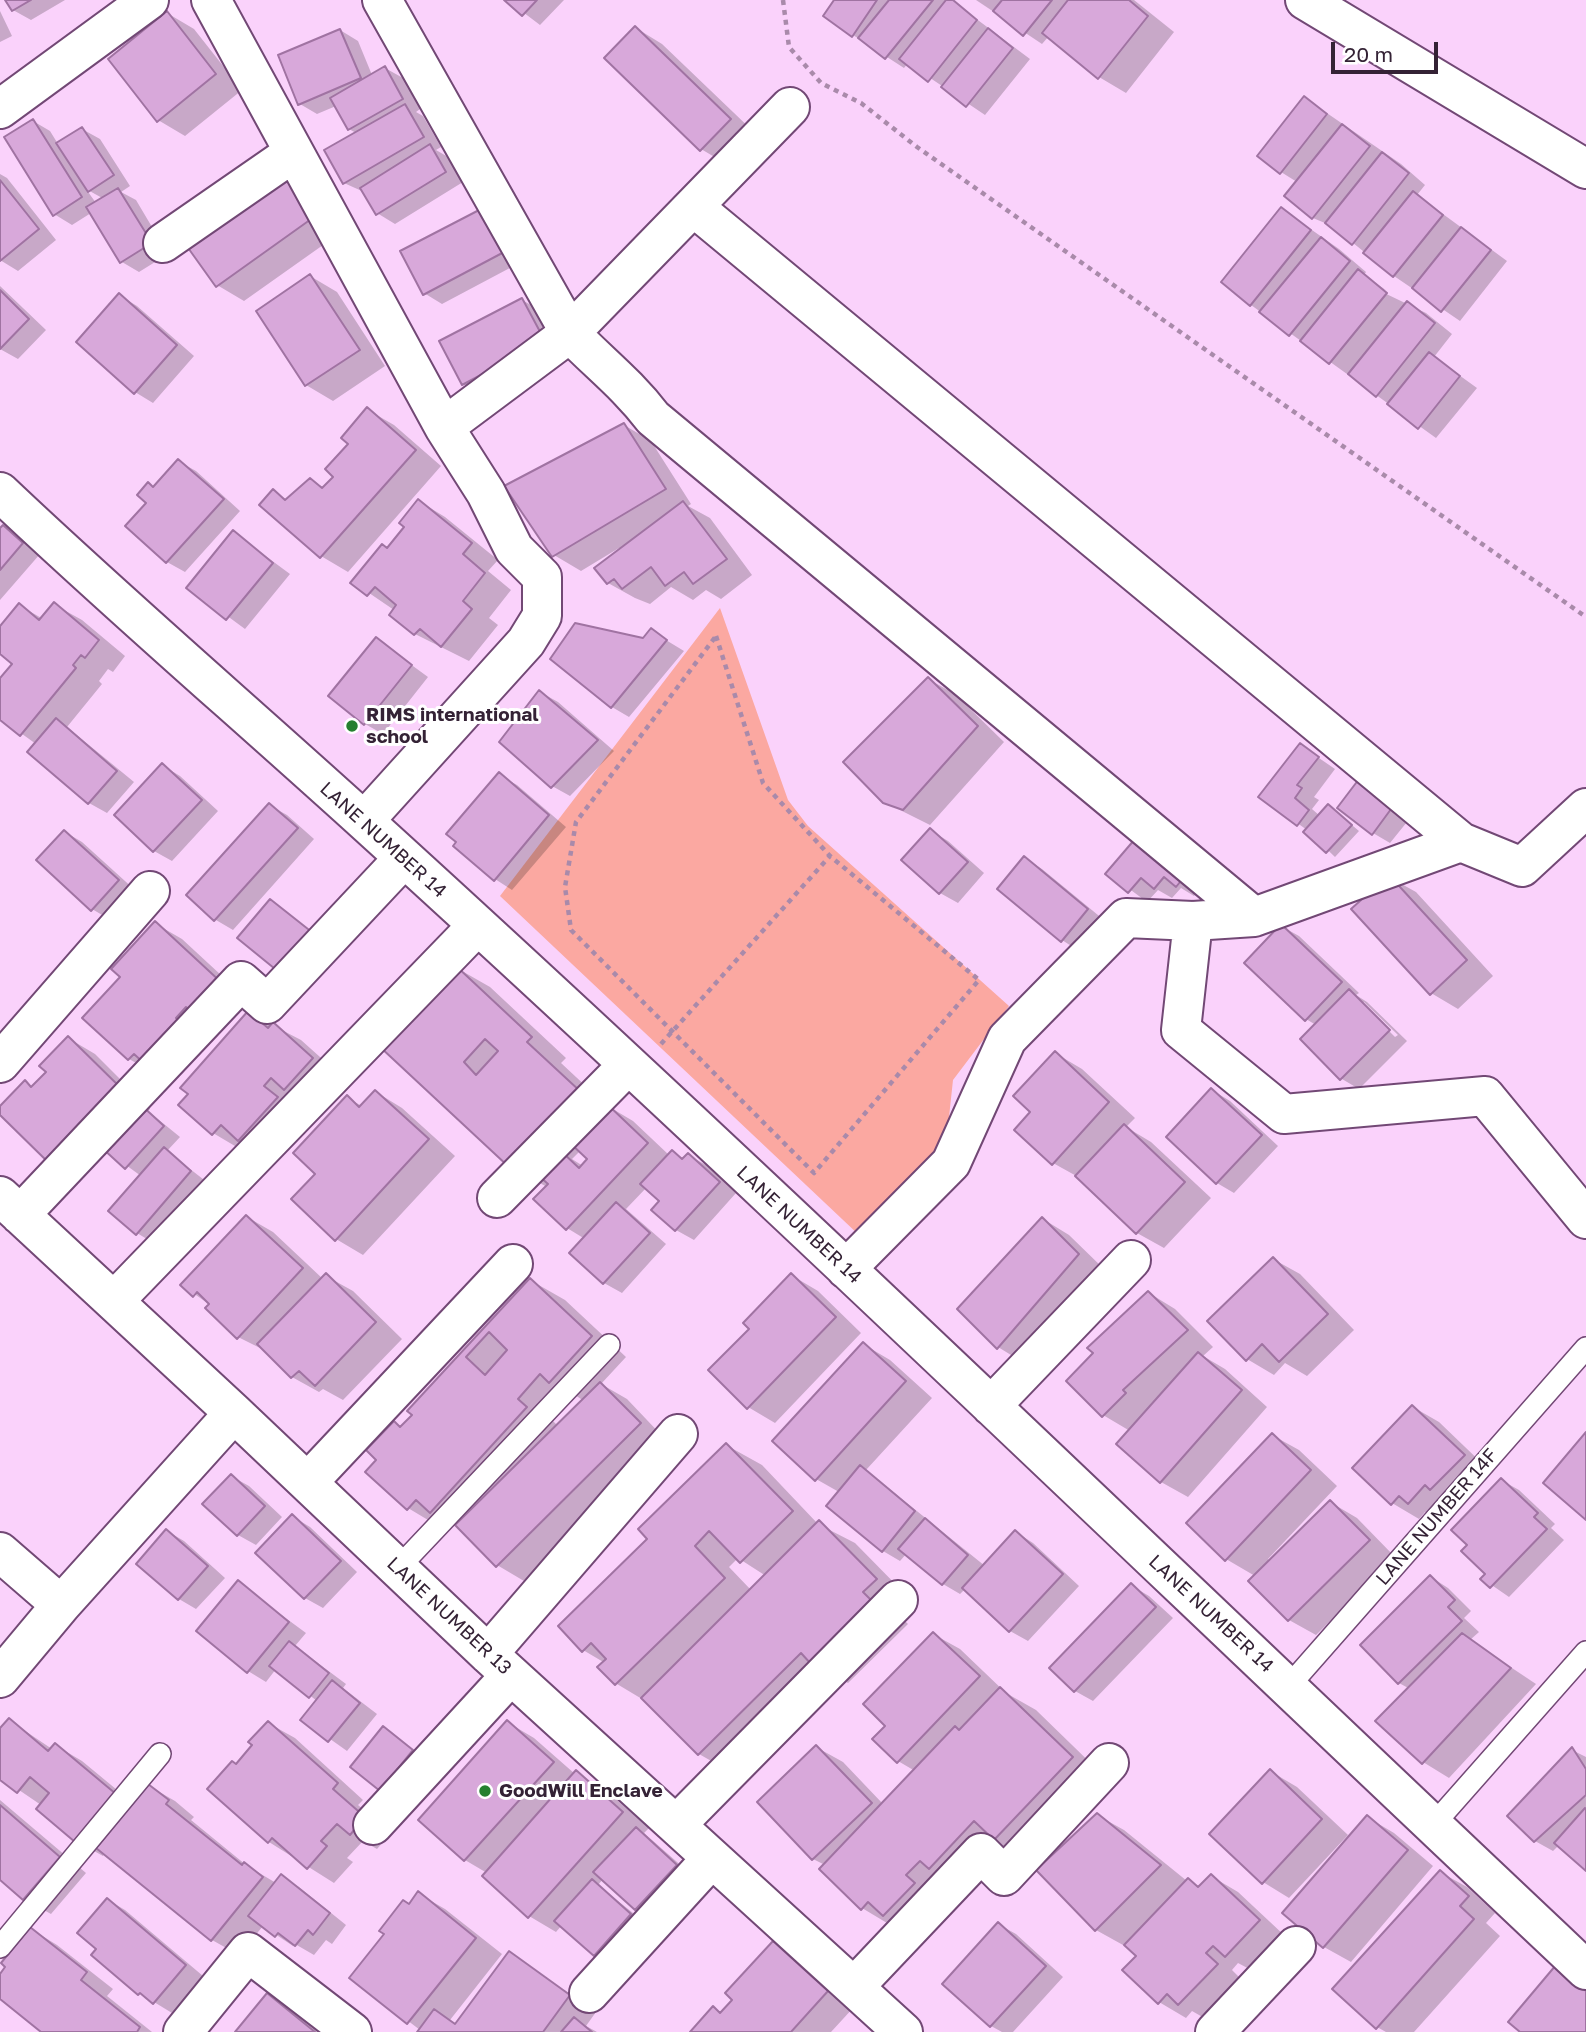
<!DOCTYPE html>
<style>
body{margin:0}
#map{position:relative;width:1586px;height:2032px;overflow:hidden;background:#fad2fb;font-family:"Golos Text",sans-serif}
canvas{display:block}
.scale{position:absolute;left:1331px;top:42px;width:107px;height:32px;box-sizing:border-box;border:4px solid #342235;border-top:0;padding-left:9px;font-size:21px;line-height:24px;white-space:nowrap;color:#342235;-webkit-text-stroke:5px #fff;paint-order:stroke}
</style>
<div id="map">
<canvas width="1586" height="2032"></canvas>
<div class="scale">20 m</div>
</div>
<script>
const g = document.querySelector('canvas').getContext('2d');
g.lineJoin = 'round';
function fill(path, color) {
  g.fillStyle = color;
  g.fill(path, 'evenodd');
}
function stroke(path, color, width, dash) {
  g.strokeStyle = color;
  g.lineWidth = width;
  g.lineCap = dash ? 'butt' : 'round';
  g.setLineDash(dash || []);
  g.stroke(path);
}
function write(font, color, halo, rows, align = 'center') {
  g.font = font + ' "Golos Text",sans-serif';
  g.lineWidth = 6;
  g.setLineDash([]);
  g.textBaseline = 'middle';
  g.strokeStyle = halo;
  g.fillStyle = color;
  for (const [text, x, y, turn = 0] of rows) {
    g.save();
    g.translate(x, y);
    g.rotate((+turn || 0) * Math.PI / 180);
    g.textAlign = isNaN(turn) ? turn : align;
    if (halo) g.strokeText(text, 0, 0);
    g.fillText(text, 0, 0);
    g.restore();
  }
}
const green = new Path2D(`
 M720,608l68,192 20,26 201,180 -56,74 -7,65 -86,91 -360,-340z`);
const shadow = new Path2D(`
 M7,0h58l-34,20 -18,-10z
 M507,0h57l-24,25z
 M836,0h115l79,59 -45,56 -77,-52 -4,5 -51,-33z
 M976,0h158l40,32 -48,61 -27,-16 -50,-41 -7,8z
 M0,11l12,25 -12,6z
 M167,13l27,16 48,61 -57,46 -27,-16z
 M636,28l26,16 95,91 -29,30 -27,-16z
 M340,30l18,11 14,34 13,-7 18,10 17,31 -4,3 7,4 18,31 -5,3 12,7 15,25 -68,42 -18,-11 -13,-21 -20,-9 12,-50 -7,-4 -13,-23 -19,8 -17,-10z
 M1305,98l96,66 24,21 -8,10 90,66 -47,60 -66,-45 -62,-50 -19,-8 -16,-36 -16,-10z
 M33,121l17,10 8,13 24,-15 18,10 30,47 -9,6 15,8 32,54 -29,18 -17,-10 -31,-49 -19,12 -18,-11zM86,189l18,10 -8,4z
 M0,174l7,4 49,62 -38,31 -18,-11z
 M312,194l28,39 -96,68 -27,-16z
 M1282,209l57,40 27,23 -2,3 23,16 -7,-4 -2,3 48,23 26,21 -18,23 43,31 -41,50 -185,-133z
 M483,210l40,51 -81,43 -18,-11z
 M310,276l27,16 48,74 -52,35 -27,-16 -48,-74z
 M0,286l46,44 -28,29 -18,-10z
 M119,295l18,11 57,50 -41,47 -18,-11z
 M522,300l18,10 22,41 -81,43 -18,-10z
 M368,410l26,15 47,41 -93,106 -27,-16 -48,-65 14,9 23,-20 15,8 10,-12z
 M624,425l27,16 40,63 -3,2 22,12 42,57 -31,24 -15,-9 -13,10 -22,-13 -21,17 -15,-6 -27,-15 11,-35 -38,23 -27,-16z
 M178,461l18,10 44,40 -55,61 -18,-10 -19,-59 6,-15z
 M419,501l26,16 53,43 -10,11 23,19 -22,28 9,7 -29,36 -54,-27 -24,-20 3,-4 -41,-28 54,-55z
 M3,527l37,27 -40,46v-70z
 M233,532l57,42 -45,55 -57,-42z
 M19,605l24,14 12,-14 27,15 43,36 -12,16 -5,-3 -9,12 3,3 -35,43 67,55 -27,31 -18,-10 -60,-51 7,-8 -36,-26v-37l14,-18 -14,-11v-23z
 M651,631l33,20 -55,66 -17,-10z
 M376,639l52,38 -45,57 -18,-10z
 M928,679l27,15 49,48 -74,83 -46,-23z
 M540,692l18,10 56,49 -44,45 -18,-10z
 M1300,745l35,24 -21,28 5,3 -7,9 8,7 9,-10 30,25 -24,26 -28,-27 -46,-33z
 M162,765l18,11 38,35 -46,50 -18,-10 -38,-36z
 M499,775l18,10 49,42 -54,63 -17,-11z
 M1360,781l51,36 -21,26 -17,-10z
 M269,805l18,10 27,24 -81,91 -17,-10 -27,-25z
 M930,830l18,11 36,32 -26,30 -18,-10z
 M65,832l17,10 54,49 -27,28 -17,-10z
 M1141,834l64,49 -11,13 -13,-8 -9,10 -14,-8 -11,12 -39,-29z
 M1025,858l17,11 62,51 -25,31 -17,-11z
 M1389,877l27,15 77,84 -35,33 -27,-16z
 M270,901l59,44 -31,37z
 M156,924l26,15 66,61 -26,30 -10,-6 -2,18 -35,38 -16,-9 -3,3 -27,-15 -7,-82z
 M1281,926l18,10 60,57 -3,2 11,7 40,39 -48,48 -17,-10 -40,-40 14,-14 -10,-6zM1364,1002l34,33 -3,2 -33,-33z
 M455,967l35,20 76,71 -5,5 45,42 27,16 36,34 3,-3 12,7 4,-4 18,10 30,28 -42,47 -18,-10 -15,-30 -14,-13 -21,22 40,35 -44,49 -18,-10 -32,-30 13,-14 -18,-11 -20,-41 -36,-20 -129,-121zM581,1150l9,9 -7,7 -11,-7z
 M249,1013l52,27 38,34 -99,75 -27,-16z
 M68,1038l27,16 55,55 -2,2 32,26 -13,14 41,32 -53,61 -18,-11 4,-57 -33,-24 -28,28 -27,-15 -53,-53v-4l25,-26 9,5 14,-15z
 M1055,1053l27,16 53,49 -9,9 25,15 60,56 -47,50 -27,-15 -57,-55 -27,-15 -20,-51z
 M1212,1090l18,11 48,45 -44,47 -17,-10z
 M376,1092l26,16 53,48 -92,99 -27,-16 -19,-65 30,-76 15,8z
 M247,1217l26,15 50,47 3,-3 27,15 49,48 -59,61 -20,-11 -4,3 -27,-15 -26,-26 -28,-14 -28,-32 -28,-20z
 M1043,1219l26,16 36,35 -81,93 -26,-16z
 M1273,1259l27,15 54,56 -47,46 -22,-13 -11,12 -27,-16z
 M791,1275l27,16 43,42 -86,90 -27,-16 3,-78z
 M530,1280l35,20 61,57 -25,27 26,15 39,41 -142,141 -27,-16 -34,-35 -14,-8 -6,7 -35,-21 -29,-48 15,-37 8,5zM575,1395l9,6 -26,25 -6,-6z
 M1149,1293l26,16 38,38 -10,9 22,13 42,38 -79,90 -27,-15 -42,-38 11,-13 -27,-16z
 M863,1344l27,16 42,38 -66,72 119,96 31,-34 17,11 46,43 -51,55 -18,-10 -45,-42 -5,5 -17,-10 -36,-31 -7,8 -17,-10 -44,-59 -23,-13 -42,-38z
 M1413,1407l26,15 51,49 -55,47 -10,-6 -6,7 -27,-16z
 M1272,1435l27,15 38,36 -69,73 2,3 60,-60 27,16 38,39 -79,78 -27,-15 -38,-39 4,-5 -29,-17z
 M726,1445l36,20 56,59 37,19 56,57 -14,13 11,11 -60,59 -14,-8 -100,99 -35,-20 -52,-52 -30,-18 -17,-17 5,-4 -22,-13 67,-111zM738,1558l28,18 -15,14 -22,-23z
 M231,1476l18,10 33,31 -26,28 -18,-10z
 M1501,1480l18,10 36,34 -4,4 13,12 -55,57 -26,-18 4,-5 -18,-29z
 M292,1516l18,11 47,45 -34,36 -18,-10z
 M167,1531l17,10 41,37 -29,31 -17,-10z
 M1431,1577l17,11 23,23 -7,7 15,14 -9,8 66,44 -87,94 -26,-16 -13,-73 -11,-6z
 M238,1583l68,50 -11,13 51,38 -3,4 34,26 -30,37 -45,-32 15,-18 -41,-32 -10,13 -18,-11z
 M1132,1586l17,10 24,22 -80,83 -18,-10z
 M933,1634l27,15 46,44 30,17 71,69 -77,80 -25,-14 -40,43 -68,41 -35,-21 -37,-43 -12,-6 -54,-57 57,-55 27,15 40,42 32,-33 -17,-10 -10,-35z
 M9,1720l43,29 3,-4 27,16 52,43 15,-18 26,15 19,16 -3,3 55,45 30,18 5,-6 18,10 47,38 -14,19 -6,-4 -12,15 -19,-11 -2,2 -30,-20 -24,29 -27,-15 -107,-87 -2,3 -27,-15 -35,-36 -41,-28v-46z
 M507,1722l27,16 41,36 28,14 46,40 -5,5 49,43 -40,43 -17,-10 -33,-30 -5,6 50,40 -36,40 -17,-10 -33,-30 -6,7 -27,-16 -42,-43 -22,-13z
 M268,1723l27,15 68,62 -5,5 33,28 -14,16 -14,-8 -16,17 6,4 -19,21 -65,-41 -33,-76 19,-21z
 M383,1728l46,34 -30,38z
 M1572,1750l14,7v112l-27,-24 -6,6 -18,-10z
 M1270,1771l27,16 51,48 -59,63 -26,-16z
 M0,1800l86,73 -35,41 -27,-15 -24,-21z
 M1097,1815l27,15 63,51 13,6 11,-11 27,16 47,44 -32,35 -15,-8 -6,7 11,11 -37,38 -14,-8 -6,7 -27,-16 -21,-46 -13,-13 -2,2 -27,-15z
 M1367,1817l27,16 39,33 -82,96 -27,-15z
 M1440,1872l27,15 28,26 -9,10 14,13 -86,96h-28l-9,-5z
 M419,1894l26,15 57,45 -52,66 7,4 53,-71 86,59 -10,14 11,6h-178l1,-2 -68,-52z
 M108,1900l17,10 78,66 -31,37 -18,-11 -56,-54z
 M998,1924l18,10 47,43 -50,55h-11l-11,-6 -47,-42z
 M31,1929l26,16 56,44 -6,7 45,36h-108l-44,-35v-21z
 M773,1943l27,15 54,49 -23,25h-139l22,-24 8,5 13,-13z
 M267,1995l27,16 26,21h-83z`);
const building = new Path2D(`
 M5,0h26l-19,11z
 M504,0h33l-15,16z
 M834,0h43l-25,37 -29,-21z
 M889,0h44l-48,59 -27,-21z
 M946,0h7l24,20 -49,62 -29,-23z
 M1002,0h50l-29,36 -30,-25z
 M1068,0h61l19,16 -50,63 -56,-46z
 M167,11l49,63 -59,48 -49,-63z
 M635,26l96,93 -31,32 -96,-93z
 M988,28l25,20 -47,59 -25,-20z
 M340,29l21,49 -63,27 -20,-50z
 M385,66l18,33 -55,31 -18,-32z
 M1304,96l23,18 -47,60 -23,-18z
 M405,104l19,33 -81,47 -19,-34z
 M33,119l49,78 -29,19 -49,-79z
 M1342,124l28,22 -58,73 -28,-23z
 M82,127l32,48 -26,17 -32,-49z
 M430,144l16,28 -70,43 -16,-27z
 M1382,152l27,21 -57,72 -27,-22z
 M285,176l29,41 -98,70 -30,-42z
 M0,180l39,49 -39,32z
 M118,188l34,55 -32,20 -34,-56z
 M1413,191l30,24 -50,62 -30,-24z
 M1281,207l30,23 -61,76 -29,-24z
 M483,208l23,43 -83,44 -23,-44z
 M1461,227l30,23 -50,62 -29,-24z
 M1321,237l29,24 -61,75 -30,-24z
 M1358,269l29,24 -58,71 -29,-23z
 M310,274l50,76 -55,36 -49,-75z
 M0,290l29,29 -29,30z
 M119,293l58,52 -43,49 -58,-52z
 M522,298l23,43 -83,44 -23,-44z
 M1407,301l28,22 -59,74 -28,-23z
 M1429,352l31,24 -42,53 -31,-25z
 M367,407l49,43 -96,108 -61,-53 14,-16 12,11 25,-22 12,10 11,-11 -8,-8 23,-25 -7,-6z
 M624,423l42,66 -114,68 -48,-71z
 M178,459l46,40 -58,64 -41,-37 21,-23 -9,-8 11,-13 5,5z
 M418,499l54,44 -9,11 22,19 -22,28 9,8 -31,38 -21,-18 -6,6 -25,-20 7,-10 -21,-18 -8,9 -17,-13 32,-39 5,4 17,-21 -5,-4z
 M683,501l44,58 -34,25 -9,-12 -19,14 -14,-19 -29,22 -8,-10 -7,5 -13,-16z
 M3,525l20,18 -23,27v-42z
 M233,530l40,33 -47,57 -40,-32z
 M54,602l45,38 -14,18 -4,-3 -8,10 3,3 -56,68 -20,-16v-42l12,-14 -12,-10v-28l19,-23 20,17z
 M575,623l68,15 8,-10 16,12 -56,68 -61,-49z
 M376,637l36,28 -48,60 -36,-29z
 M928,677l50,49 -75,84 -20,-7 -40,-41z
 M539,690l59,50 -47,48 -52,-46z
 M56,718l61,53 -29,33 -61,-52z
 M1300,743l19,14 -22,28 5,3 -7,10 14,12 -12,16 -39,-29z
 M162,763l40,37 -49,52 -39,-37z
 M499,772l50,43 -55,66 -41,-35 3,-4 -10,-8z
 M1359,779l35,26 -22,30 -35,-27z
 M269,803l29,25 -84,93 -28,-26z
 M1328,804l24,21 -26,28 -23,-21z
 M930,828l38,34 -29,32 -38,-34z
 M64,830l55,50 -28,31 -55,-51z
 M1141,832l47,40 -12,15 -12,-10 -10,12 -13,-11 -13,15 -23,-19z
 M1024,856l64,53 -27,33 -64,-53z
 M1389,875l78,85 -37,35 -79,-86z
 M270,899l43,34 -33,40 -43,-35z
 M155,921l68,63 -29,31 -8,-8 -10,11 8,8 -37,40 -13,-12 -6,6 -46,-42 38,-41 -9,-8z
 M1281,924l61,58 -37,39 -61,-58z
 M455,965l77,72 -5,5 54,50 -71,76 -131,-122zM485,1039l13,12 -22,24 -12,-13z
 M1349,989l41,41 -50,50 -40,-41z
 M248,1011l20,17 5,-6 40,36 -29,32 -13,-12 -7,8 14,11 -40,44 -17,-16 -9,10 -34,-30 10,-11 -8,-6z
 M68,1036l57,56 -73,74 -52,-51v-9l25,-26 6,7 15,-15 -7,-6z
 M1055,1051l54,51 -57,63 -38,-35 16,-18 -17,-16z
 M1211,1088l51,47 -46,49 -50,-47z
 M375,1090l54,49 -94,102 -44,-42 24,-25 -22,-21 54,-58 12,12z
 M606,1103l42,40 -82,87 -33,-31 15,-15 -10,-9 23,-24 18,17 8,-9 -18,-17z
 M140,1104l24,22 -39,43 -24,-22z
 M1124,1124l61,58 -49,52 -61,-58z
 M164,1147l27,24 -55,64 -28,-24z
 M672,1150l10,9 6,-6 32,29 -45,49 -24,-21 8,-9 -19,-17z
 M616,1202l34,31 -47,51 -34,-31z
 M246,1215l57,53 -66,71 -32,-31 4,-4 -12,-12 -4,5 -13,-12z
 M1042,1217l37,37 -82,95 -40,-40z
 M1273,1257l55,57 -49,48 -17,-18 -16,17 -39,-40z
 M326,1273l50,49 -61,64 -16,-15 -8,7 -34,-34z
 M791,1273l45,44 -89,92 -39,-39 41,-41 -6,-6z
 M530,1278l62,58 -43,47 -9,-9 -22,25 9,8 -97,106 -14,-13 -9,10 -42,-38 11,-12 -10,-10 28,-29 6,6 12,-12 -5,-4z
 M1148,1291l40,39 -65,60 3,3 -24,24 -36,-36 27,-28 -6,-5z
 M489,1332l18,18 -22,25 -19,-18z
 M863,1342l43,39 -91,100 -43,-40z
 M1198,1352l44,38 -82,93 -44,-39z
 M600,1382l41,41 -145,144 -41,-42z
 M1412,1405l53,50 -35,35 -5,-5 -17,19 -9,-8 -8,9 -39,-37z
 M1586,1432v88l-43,-37z
 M1272,1433l39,37 -86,91 -39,-38z
 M726,1443l67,68 -53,52 -31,-32 -14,15 30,32 -110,107 -18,-18 9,-8 -15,-16 -9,9 -24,-26 89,-87 -9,-10z
 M860,1465l55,46 -33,41 -56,-46z
 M231,1474l34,32 -28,30 -35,-32z
 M1501,1478l37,35 -4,4 13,12 -57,59 -10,-9 5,-5 -24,-23 6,-6 -16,-15z
 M1330,1500l40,40 -82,81 -40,-40z
 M292,1514l49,47 -37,38 -49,-46z
 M925,1518l43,37 -26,30 -44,-36z
 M819,1520l58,59 -14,13 11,11 -63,61 -10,-11 -103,102 -57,-57z
 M166,1529l42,37 -30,34 -42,-36z
 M1015,1530l48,44 -54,58 -47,-44z
 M1430,1575l25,25 -7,7 14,14 -64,63 -38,-39z
 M238,1580l51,42 -42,51 -51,-42z
 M1131,1583l25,24 -82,85 -25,-24z
 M933,1632l47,44 -83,87 -25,-24 13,-13 -22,-22z
 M1462,1633l49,35 -89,96 -47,-43z
 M289,1641l40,32 -20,25 -40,-32z
 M332,1680l28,23 -32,39 -28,-22z
 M1000,1687l73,70 -79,83 -20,-19 -45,48 -9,-8 -14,14 9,8 -32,33 -15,-14 -7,8 -42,-41 136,-143 4,4z
 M9,1718l39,33 7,-8 61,51 -41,48 -39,-33 13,-16 -19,-16 -13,16 -17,-13v-52z
 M507,1720l47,42 -90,99 -46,-41z
 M268,1721l70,62 -5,6 32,28 -15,18 -13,-11 -16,17 6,5 -20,23 -35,-31 -4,5 -61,-54 25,-28 4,3 16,-19 -4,-3z
 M383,1726l30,24 -33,41 -30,-24z
 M816,1745l56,58 -60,57 -55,-58z
 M1572,1747l14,22v26l-52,47 -27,-26z
 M1270,1769l52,50 -60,65 -53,-50z
 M576,1770l47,42 -95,106 -46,-42z
 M148,1784l21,16 -3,4 76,61 2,-3 19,15 -52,64 -115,-93z
 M0,1805l60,52 -37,43 -23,-20z
 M1585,1808l1,1v62l-32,-28z
 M1097,1813l64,52 -66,66 -59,-61z
 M1367,1815l41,35 -85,98 -41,-35z
 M636,1827l41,38 -42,45 -42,-38z
 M1440,1870l29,26 -9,10 14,13 -98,110 -44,-40z
 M281,1874l49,39 -17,22 -5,-5 -13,16 -17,-13 -3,4 -27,-21z
 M1211,1874l49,46 -35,37 -12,-11 -7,7 12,11 -40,41 -11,-11 -9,10 -36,-34 14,-14 -12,-11 64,-67 10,9z
 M592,1879l39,35 -37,42 -40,-35z
 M418,1891l58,47 -69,86 -58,-46 35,-44 -5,-3 24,-31 6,4z
 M107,1898l79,67 -33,39 -13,-11 -2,2 -47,-40 5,-6 -19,-16z
 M998,1922l48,44 -56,61 -48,-43z
 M30,1927l57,45 -6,8 59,47 -3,5h-96l-41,-33v-25l5,-7 -4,-4z
 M773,1941l55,50 -37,41h-101l23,-26 7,7 12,-13 -7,-7z
 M509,1951l61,44 -27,37h-126l17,-23 21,15z
 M1556,1965l30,26v41h-66l-12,-10z
 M267,1993l48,39h-80z
 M574,2017l18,15h-31z`);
const path = new Path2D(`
 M783,0l6,47 32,36 40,20 56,44 669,470
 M716,636l47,147 67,73 149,124 -165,193 -243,-243 -6,-43 11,-65z
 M661,1044l169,-188`);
const lane = new Path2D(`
 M398,1568l211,-223
 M1288,1687l298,-339
 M1434,1824l152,-172
 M0,1947l160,-193`);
const street = new Path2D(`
 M211,0l233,427 42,66 28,56 28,28v39l-16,26 -162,179
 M382,0l188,333c29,30 57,51 83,85l601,499
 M1305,0l281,169
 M0,109l149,-109
 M695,208l766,634
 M163,243l130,-90
 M444,427l126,-94 220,-226
 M0,492c119,113 243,219 364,329 414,376 815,766 1222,1149
 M1193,921l-12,109 103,84 201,-18 101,123
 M0,1063l150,-172
 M0,1196l234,217 254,241 415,378
 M497,1198l130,-132
 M20,1215l221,-234 26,23 137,-146
 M846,1269l105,-106 56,-124 119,-121 67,3 61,-4 207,-75 61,25 64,-59
 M114,1301l363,-375
 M991,1406l140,-146
 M308,1482l205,-218
 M0,1552l61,53
 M488,1654l190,-220
 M0,1678l61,-73 173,-192
 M373,1825l138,-150
 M676,1825l222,-225
 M854,1987l127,-134 23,23 105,-113
 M589,1993l123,-135
 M183,2032l65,-80 104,80
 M1215,2032l81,-86`);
const markers = [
 [352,726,7,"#25802f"],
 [485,1791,7,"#25802f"]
];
const poiNames = [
 ["RIMS international",366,715],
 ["school",366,737],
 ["GoodWill Enclave",499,1791]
];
const streetNames = [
 ["LANE NUMBER 14",383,840,42],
 ["LANE NUMBER 14",799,1225,43],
 ["LANE NUMBER 14F",1437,1517,-49],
 ["LANE NUMBER 14",1211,1614,43],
 ["LANE NUMBER 13",449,1616,43]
];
fill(green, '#fba8a1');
fill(shadow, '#0003');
fill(building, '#d8a8da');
stroke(building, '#a073a2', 2);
stroke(lane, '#724875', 24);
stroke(street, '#724875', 42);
stroke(path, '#a98aaa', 4.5, [5, 5]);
stroke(lane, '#fff', 21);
stroke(street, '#fff', 38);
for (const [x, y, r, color] of markers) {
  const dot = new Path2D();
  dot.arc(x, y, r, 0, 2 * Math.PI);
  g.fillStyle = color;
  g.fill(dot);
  stroke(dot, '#fff', 2.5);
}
write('bold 19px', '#342235', '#fff', poiNames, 'left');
write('19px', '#342235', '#fff', streetNames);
</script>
